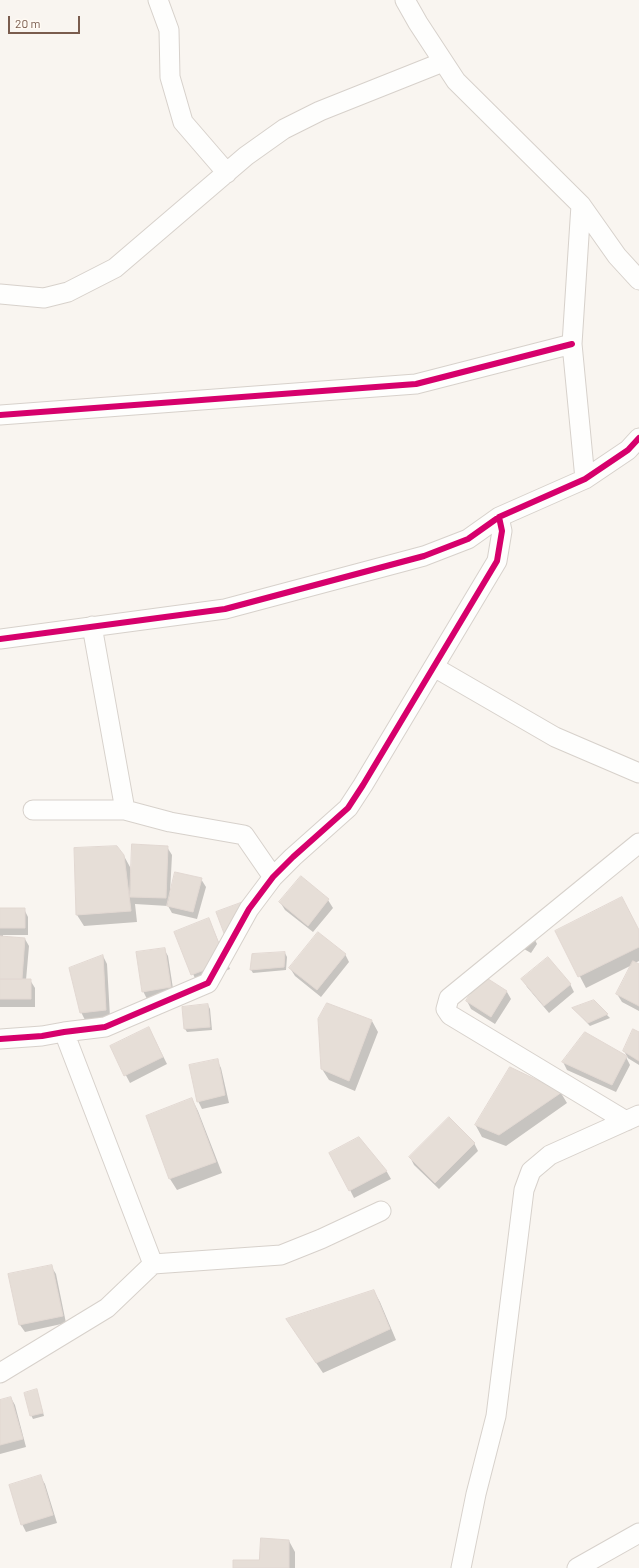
<!DOCTYPE html>
<style>
body{margin:0}
#map{position:relative;width:639px;height:1568px;overflow:hidden;background:#f9f5f0;font-family:Barlow,sans-serif}
canvas{display:block}
.scale{position:absolute;left:8px;top:16px;width:72px;height:18px;box-sizing:border-box;border:2px solid #7a5c4d;border-top:0;padding-left:5px;font-size:12px;line-height:14px;white-space:nowrap;color:#7a5c4d;-webkit-text-stroke:3px #fffaf3;paint-order:stroke}
</style>
<div id="map">
<canvas width="639" height="1568"></canvas>
<div class="scale">20 m</div>
</div>
<script>
const g = document.querySelector('canvas').getContext('2d');
g.lineJoin = 'round';
function fill(path, color) {
  g.fillStyle = color;
  g.fill(path, 'evenodd');
}
function stroke(path, color, width, dash) {
  g.strokeStyle = color;
  g.lineWidth = width;
  g.lineCap = dash ? 'butt' : 'round';
  g.setLineDash(dash || []);
  g.stroke(path);
}
const shadow = new Path2D(`
 M167,847l5,8 -2,38 31,-14 5,8 -9,32 -25,-6 -4,-7 -33,-2 2,18 -53,4 -7,-11 47,-59 6,11 1,5h1z
 M301,877l27,23 5,8 -20,24 -28,-22 -5,-8z
 M0,909h24l4,8v18h-25v2l22,2 4,7 -3,34h4l5,8v19h-35z
 M209,919l21,50 -33,14 -22,-51z
 M556,931h83v30l-4,2 4,2v46l-17,-9 -5,-8 15,-29 -46,23z
 M535,940l2,4 -6,9 -7,-4z
 M164,949l4,7 6,39 -27,4 -4,-8z
 M285,953l2,4 -1,13 -33,3 -2,-3z
 M345,954l4,8 -28,35 -26,-21 -5,-8z
 M103,956l4,8 3,53 -25,3 -4,-8z
 M483,976l24,16 4,7 -16,25 -24,-15 -4,-8z
 M523,980l47,4 4,8 -25,21 -22,-26z
 M593,1001l17,17 -20,8 -17,-18z
 M208,1005l2,4 2,21 -25,2 -2,-3z
 M372,1021l6,11 -23,59 -26,-11 -7,-11z
 M585,1033l43,25 -4,-7 15,-18v32l-13,-8 4,8 -14,27 -49,-22 -4,-8z
 M153,1036l14,28 -37,19 -19,-36z
 M217,1060l4,8 8,35 -27,6 -4,-8z
 M510,1068l51,25 6,10 -61,43 -24,-9 -6,-11z
 M192,1099l6,12 24,62 -45,17 -7,-11 -23,-63z
 M359,1138l28,34 4,7 -37,19 -4,-8z
 M474,1143l4,8 -39,38 -25,-24 -4,-8z
 M51,1266l5,8 10,49 -41,9 -5,-7z
 M374,1291l6,11 16,38 -73,33 -29,-43z
 M38,1394l6,22 -11,3 -2,-4z
 M11,1398l4,7 11,42 -26,7v-53z
 M40,1476l5,8 12,39 -31,9 -4,-8z
 M289,1541l6,11v16h-61l26,-7z`);
const building = new Path2D(`
 M132,844l36,2 -2,52 -36,-1z
 M117,846l7,9 7,56 -55,4 -2,-67z
 M175,872l27,6 -9,34 -26,-6z
 M301,876l28,23 -21,27 -29,-24z
 M622,897l17,33v17l-61,30 -23,-46z
 M251,899l-26,37 -9,-24z
 M0,908h25v20h-25z
 M209,918l17,44 -35,13 -17,-43z
 M318,932l28,22 -29,36 -28,-22z
 M0,936l25,2 -3,41h-22z
 M165,948l6,39 -29,5 -6,-40z
 M285,952l-1,15 -34,3 2,-16z
 M103,955l3,55 -26,3 -11,-45z
 M548,957l23,27 -27,22 -23,-27z
 M633,961l6,3v42l-23,-12z
 M482,975l25,16 -16,26 -25,-16z
 M0,979h31v20h-31z
 M594,1000l14,14 -20,9 -16,-15z
 M327,1003l45,17 -23,61 -28,-12 -3,-50z
 M208,1004l2,23 -26,2 -2,-22z
 M149,1027l14,30 -39,19 -14,-30z
 M633,1029l6,3v29l-16,-10z
 M585,1032l42,24 -15,29 -50,-23z
 M218,1059l7,36 -28,7 -8,-37z
 M510,1067l52,25 -63,43 -24,-10z
 M192,1098l24,64 -47,17 -23,-63z
 M449,1117l26,26 -40,40 -26,-26z
 M359,1137l28,34 -38,20 -20,-38z
 M52,1265l11,51 -44,9 -11,-51z
 M374,1290l16,39 -74,34 -30,-44z
 M37,1389l6,24 -13,3 -6,-23z
 M11,1397l12,42 -23,6v-45z
 M41,1475l12,40 -32,10 -12,-40z
 M261,1538l28,2v28h-56v-8h26z`);
const street = new Path2D(`
 M158,0l11,30 1,47 13,45 44,51
 M405,0l13,23 38,58 125,124 36,51 22,24
 M581,205l-9,139 13,135
 M0,294l44,4 24,-6 47,-24 131,-112 38,-27 36,-18 123,-49
 M0,415l416,-31 156,-40
 M92,626l33,184
 M0,639l225,-30 199,-53 44,-17 31,-22 86,-38 43,-29 11,-12
 M434,667l121,70 84,36
 M33,810h92l45,12 74,13 29,42
 M64,1032l89,232
 M0,1039l42,-3 22,-4 41,-5 103,-44 41,-74 24,-32 20,-20 55,-49 15,-23 134,-224 5,-30 -3,-14
 M626,1121l-176,-106 -4,-6 3,-11 190,-155
 M0,1373l107,-65 46,-44 128,-9 40,-16 60,-28
 M461,1568l15,-74 20,-78 28,-226 7,-19 19,-16 89,-40
 M577,1568l62,-35`);
const cycleway = new Path2D(`
 M0,415l416,-31 156,-40
 M0,639l225,-30 199,-53 44,-17 31,-22 86,-38 43,-29 11,-12
 M0,1039l42,-3 22,-4 41,-5 103,-44 41,-74 24,-32 20,-20 55,-49 15,-23 134,-224 5,-30 -3,-14`);
fill(shadow, '#0003');
fill(building, '#e6ded7');
stroke(building, '#e2d8d2', 1);
stroke(street, '#d7d1cb', 21);
stroke(street, '#fefefd', 19);
stroke(cycleway, '#d6006c', 6);
</script>
